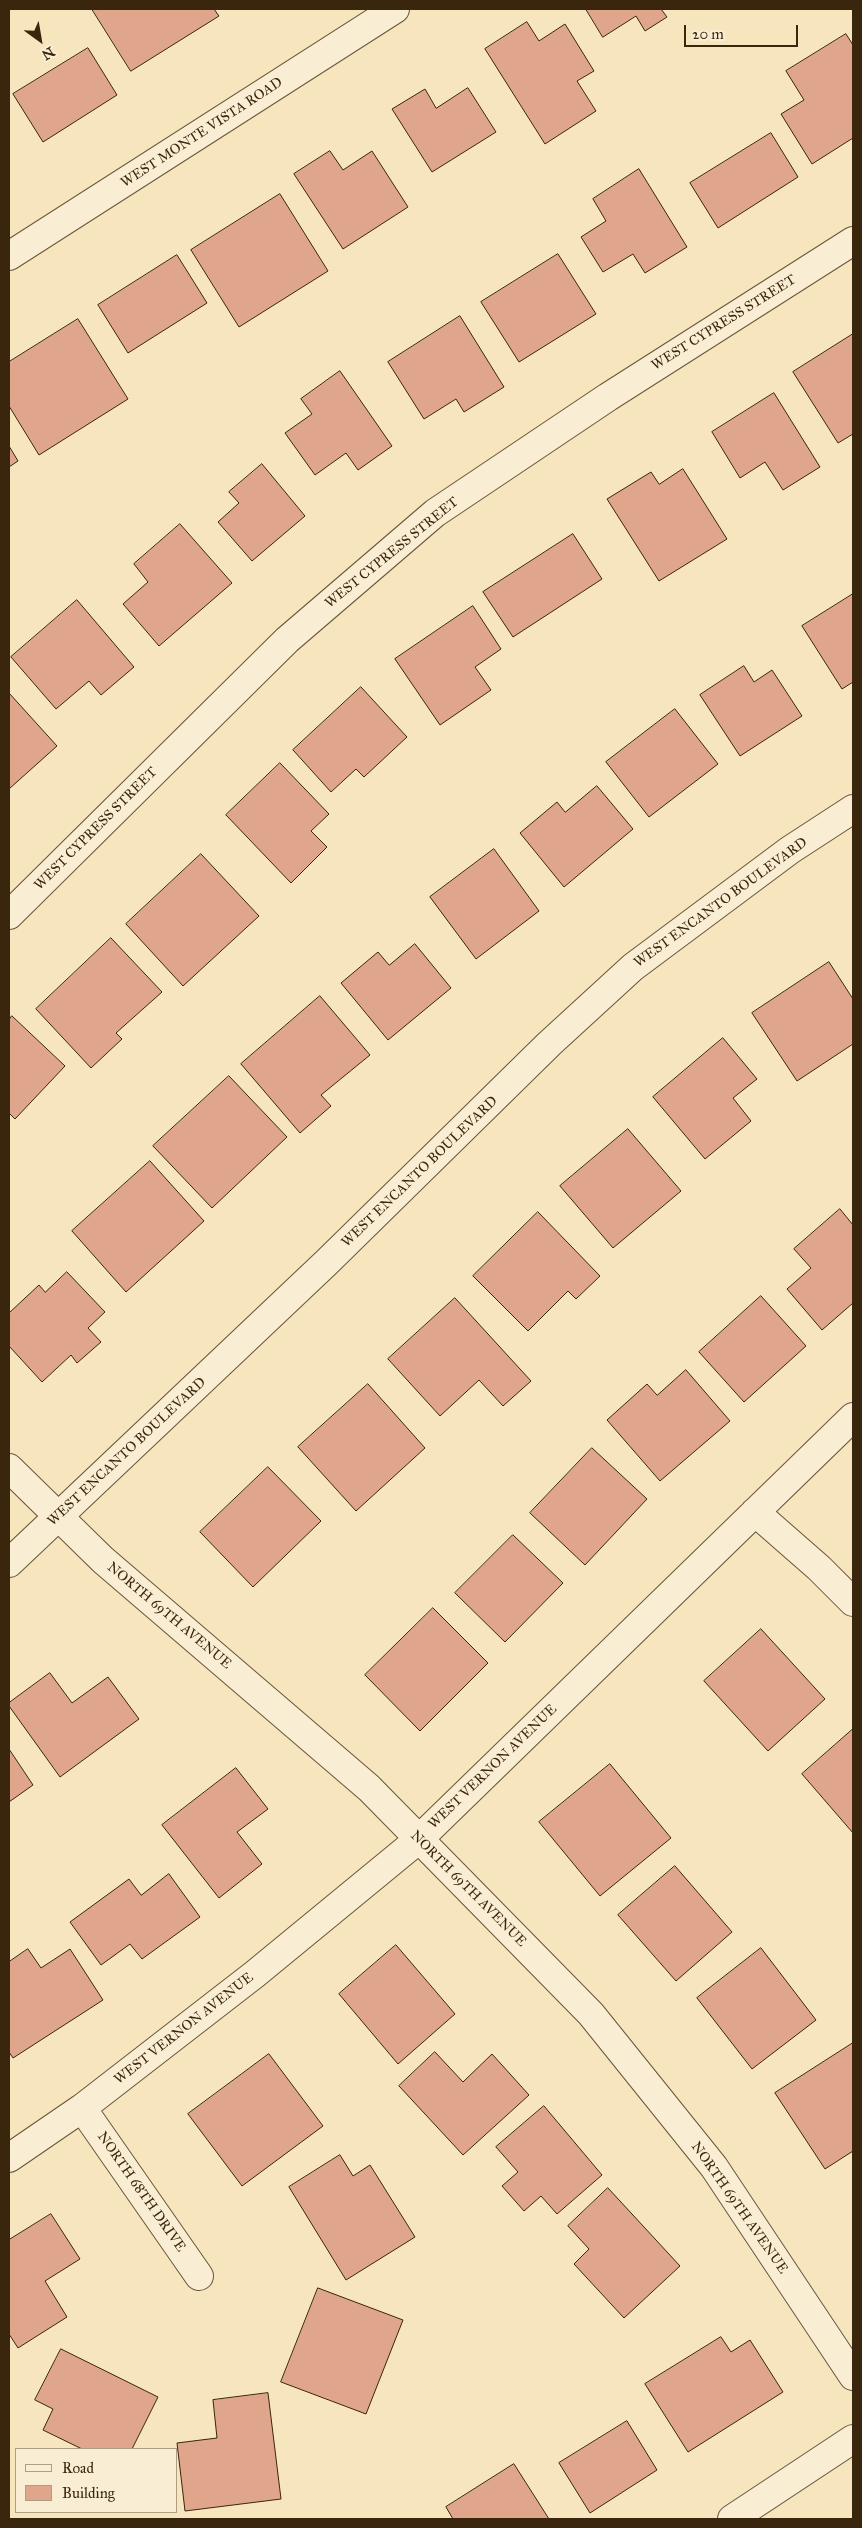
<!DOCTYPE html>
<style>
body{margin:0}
#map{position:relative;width:862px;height:2528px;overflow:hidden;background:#f6e5bd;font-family:"IM FELL Great Primer",serif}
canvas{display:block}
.frame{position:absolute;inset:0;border:10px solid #3a250d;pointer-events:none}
.legend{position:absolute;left:15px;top:2448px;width:162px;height:65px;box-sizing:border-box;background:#f9eed4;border:1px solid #ad9e84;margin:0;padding:6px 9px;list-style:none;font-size:15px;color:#3a250d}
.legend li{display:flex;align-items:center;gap:10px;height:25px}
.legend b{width:25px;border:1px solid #ad9e84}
.north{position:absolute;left:15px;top:15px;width:50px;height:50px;-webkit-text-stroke:4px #f9eed4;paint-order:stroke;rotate:148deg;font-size:14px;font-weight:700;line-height:20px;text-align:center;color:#3a250d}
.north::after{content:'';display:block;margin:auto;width:18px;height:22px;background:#3a250d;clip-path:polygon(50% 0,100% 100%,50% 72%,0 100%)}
.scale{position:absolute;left:684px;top:25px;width:114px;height:22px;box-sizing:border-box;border:2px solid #3a250d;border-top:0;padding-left:6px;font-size:15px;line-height:18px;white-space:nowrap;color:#3a250d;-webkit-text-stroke:4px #f9eed4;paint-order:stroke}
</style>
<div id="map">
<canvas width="862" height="2528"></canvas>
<div class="frame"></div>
<ul class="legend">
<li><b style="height:6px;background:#f9eed4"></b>Road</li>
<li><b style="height:14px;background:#e0a68c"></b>Building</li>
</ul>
<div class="north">N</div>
<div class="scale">20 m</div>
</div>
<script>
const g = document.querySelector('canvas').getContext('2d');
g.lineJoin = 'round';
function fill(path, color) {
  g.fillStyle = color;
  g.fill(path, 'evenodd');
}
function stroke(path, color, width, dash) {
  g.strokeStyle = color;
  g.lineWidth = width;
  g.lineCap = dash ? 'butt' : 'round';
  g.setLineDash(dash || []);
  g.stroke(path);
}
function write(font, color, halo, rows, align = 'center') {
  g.font = font + ' "IM FELL Great Primer",serif';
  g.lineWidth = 5;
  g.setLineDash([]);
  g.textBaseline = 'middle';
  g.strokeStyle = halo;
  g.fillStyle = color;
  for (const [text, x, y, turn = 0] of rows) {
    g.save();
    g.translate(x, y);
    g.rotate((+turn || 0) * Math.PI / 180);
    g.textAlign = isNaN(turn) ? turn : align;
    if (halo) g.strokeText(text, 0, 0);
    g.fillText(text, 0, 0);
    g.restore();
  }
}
const building = new Path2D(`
 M92,9h122l5,7 -88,55z
 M586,9h75l6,8 -22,14 -9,-15 -33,21z
 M527,22l12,19 26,-17 29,47 -17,10 19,30 -51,33 -60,-95z
 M846,34l7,11v93l-41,26 -31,-50 23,-14 -18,-29z
 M88,48l29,47 -74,47 -30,-48z
 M468,88l28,44 -64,40 -40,-63 33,-20 11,19z
 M771,133l27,44 -80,51 -28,-45z
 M330,151l13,19 29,-19 36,56 -65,42 -49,-75z
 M639,169l48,78 -42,26 -12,-19 -30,18 -22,-35 25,-16 -13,-22z
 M280,194l48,77 -89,56 -48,-77z
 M558,254l38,60 -77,48 -38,-60z
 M177,255l30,48 -79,50 -30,-48z
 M460,316l44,71 -40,25 -8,-13 -32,20 -36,-57z
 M78,319l50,80 -89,56 -30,-49v-44z
 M853,334v100l-15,9 -45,-71z
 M340,371l52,75 -34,24 -12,-17 -31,22 -30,-42 27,-19 -11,-15z
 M774,393l46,74 -37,23 -18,-28 -25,16 -28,-46z
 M9,446l9,15 -9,6z
 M262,464l43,52 -53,45 -34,-39 21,-19 -10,-11z
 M683,469l44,70 -68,42 -52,-82 44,-27 8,12z
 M180,524l52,59 -73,63 -36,-42 25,-22 -14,-18z
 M573,534l29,45 -89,58 -30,-45z
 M853,594v88l-11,7 -40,-63z
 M77,600l57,67 -33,28 -12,-14 -33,28 -45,-52z
 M473,606l28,43 -26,18 16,23 -51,35 -45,-66z
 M744,666l10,16 18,-12 30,46 -62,40 -40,-61z
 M361,687l46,50 -43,40 -8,-8 -25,23 -38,-42z
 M9,693l48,53 -48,43z
 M675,709l43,55 -69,53 -43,-55z
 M280,763l49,51 -18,17 16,16 -36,36 -65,-68z
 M597,786l36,43 -69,58 -44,-54 37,-31 8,10z
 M494,849l45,62 -63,48 -46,-62z
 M201,854l58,62 -76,70 -57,-62z
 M111,938l51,54 -46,41 6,6 -31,29 -55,-59z
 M415,944l36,44 -63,52 -47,-57 37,-31 11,13z
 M829,962l24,37v45l-56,37 -45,-68z
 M320,996l50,59 -49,40 10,11 -31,27 -59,-69z
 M12,1016l53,50 -50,53 -6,-6v-93z
 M723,1038l34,41 -24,19 18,23 -46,38 -52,-62z
 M229,1076l58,61 -75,71 -59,-62z
 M628,1129l53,62 -68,57 -53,-62z
 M150,1161l54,60 -78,71 -54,-61z
 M840,1209l13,16v78l-31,27 -35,-41 24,-21 -17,-19z
 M538,1212l62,64 -24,23 -8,-8 -40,40 -55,-55z
 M67,1272l38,40 -17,16 13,14 -24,21 -6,-8 -29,27 -33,-36v-33l30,-28 6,7z
 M761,1296l45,50 -62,56 -45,-50z
 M455,1298l76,83 -28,25 -24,-26 -39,36 -52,-57z
 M686,1370l44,51 -70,60 -53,-61 40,-36 10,11z
 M368,1384l57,64 -69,63 -58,-64z
 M592,1448l55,51 -62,66 -55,-52z
 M268,1467l53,54 -68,66 -53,-55z
 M513,1535l50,48 -58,59 -50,-49z
 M433,1608l55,55 -68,68 -55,-56z
 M761,1629l64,70 -57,52 -64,-70z
 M50,1673l22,30 36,-26 31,42 -79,58 -51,-71v-3z
 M853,1729v104l-51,-59z
 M9,1749l24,36 -24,17z
 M610,1764l61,74 -71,58 -61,-74z
 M236,1768l32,41 -31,23 25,32 -43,34 -57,-73z
 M675,1866l57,66 -56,49 -58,-66z
 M169,1874l31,43 -58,42 -12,-15 -29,21 -31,-43 59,-43 12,16z
 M396,1945l59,69 -57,50 -59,-70z
 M761,1948l55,72 -64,49 -55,-71z
 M28,1949l13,19 29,-19 33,51 -90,58 -4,-6v-90z
 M853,2043v108l-28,18 -50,-76z
 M435,2052l28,30 29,-28 37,41 -66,60 -64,-69z
 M269,2054l54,72 -81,60 -54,-72z
 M544,2106l58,69 -45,39 -16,-18 -17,15 -22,-25 16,-14 -22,-25z
 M340,2155l13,21 17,-11 45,72 -69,43 -57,-93z
 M608,2188l72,78 -56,52 -50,-54 15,-15 -21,-23z
 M51,2214l29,45 -35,22 22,36 -49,31 -9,-14v-94z
 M318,2288l85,32 -37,94 -85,-32z
 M721,2337l10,15 19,-12 33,52 -95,60 -43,-68z
 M61,2349l97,48 -26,52h-50l-39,-19 10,-21 -18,-9z
 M268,2393l13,106 -96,12 -8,-68 40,-5 -4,-38z
 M627,2421l30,49 -67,43 -31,-50z
 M514,2464l35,55h-96l-7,-12z`);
const minor = new Path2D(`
 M9,256l386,-247
 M9,915l278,-275 148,-127 173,-116 245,-156
 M9,1468l94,92 266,228 222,226 123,153 139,209
 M755,1512l64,56 34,34
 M82,2108l117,168
 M9,2158l73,-50 173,-134 163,-134 435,-423
 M732,2519l121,-80`);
const tertiary = new Path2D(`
 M9,1563l318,-301 222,-218 84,-77 157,-117 63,-41`);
const streetNames = [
 ["WEST MONTE VISTA ROAD",202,133,-33],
 ["WEST CYPRESS STREET",724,323,-32],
 ["WEST CYPRESS STREET",392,553,-39],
 ["WEST CYPRESS STREET",96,829,-45],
 ["WEST ENCANTO BOULEVARD",721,903,-36],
 ["WEST ENCANTO BOULEVARD",420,1172,-44],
 ["WEST ENCANTO BOULEVARD",127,1452,-43],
 ["NORTH 69TH AVENUE",169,1616,40],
 ["WEST VERNON AVENUE",493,1767,-44],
 ["NORTH 69TH AVENUE",468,1889,45],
 ["WEST VERNON AVENUE",184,2029,-38],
 ["NORTH 68TH DRIVE",141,2192,55],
 ["NORTH 69TH AVENUE",739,2208,55]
];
fill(building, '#e0a68c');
stroke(building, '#3a250d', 1);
stroke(minor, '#695539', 30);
stroke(tertiary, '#695539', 30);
stroke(minor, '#f9eed4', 28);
stroke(tertiary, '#f9eed4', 28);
write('14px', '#3a250d', '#f9eed4', streetNames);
</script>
